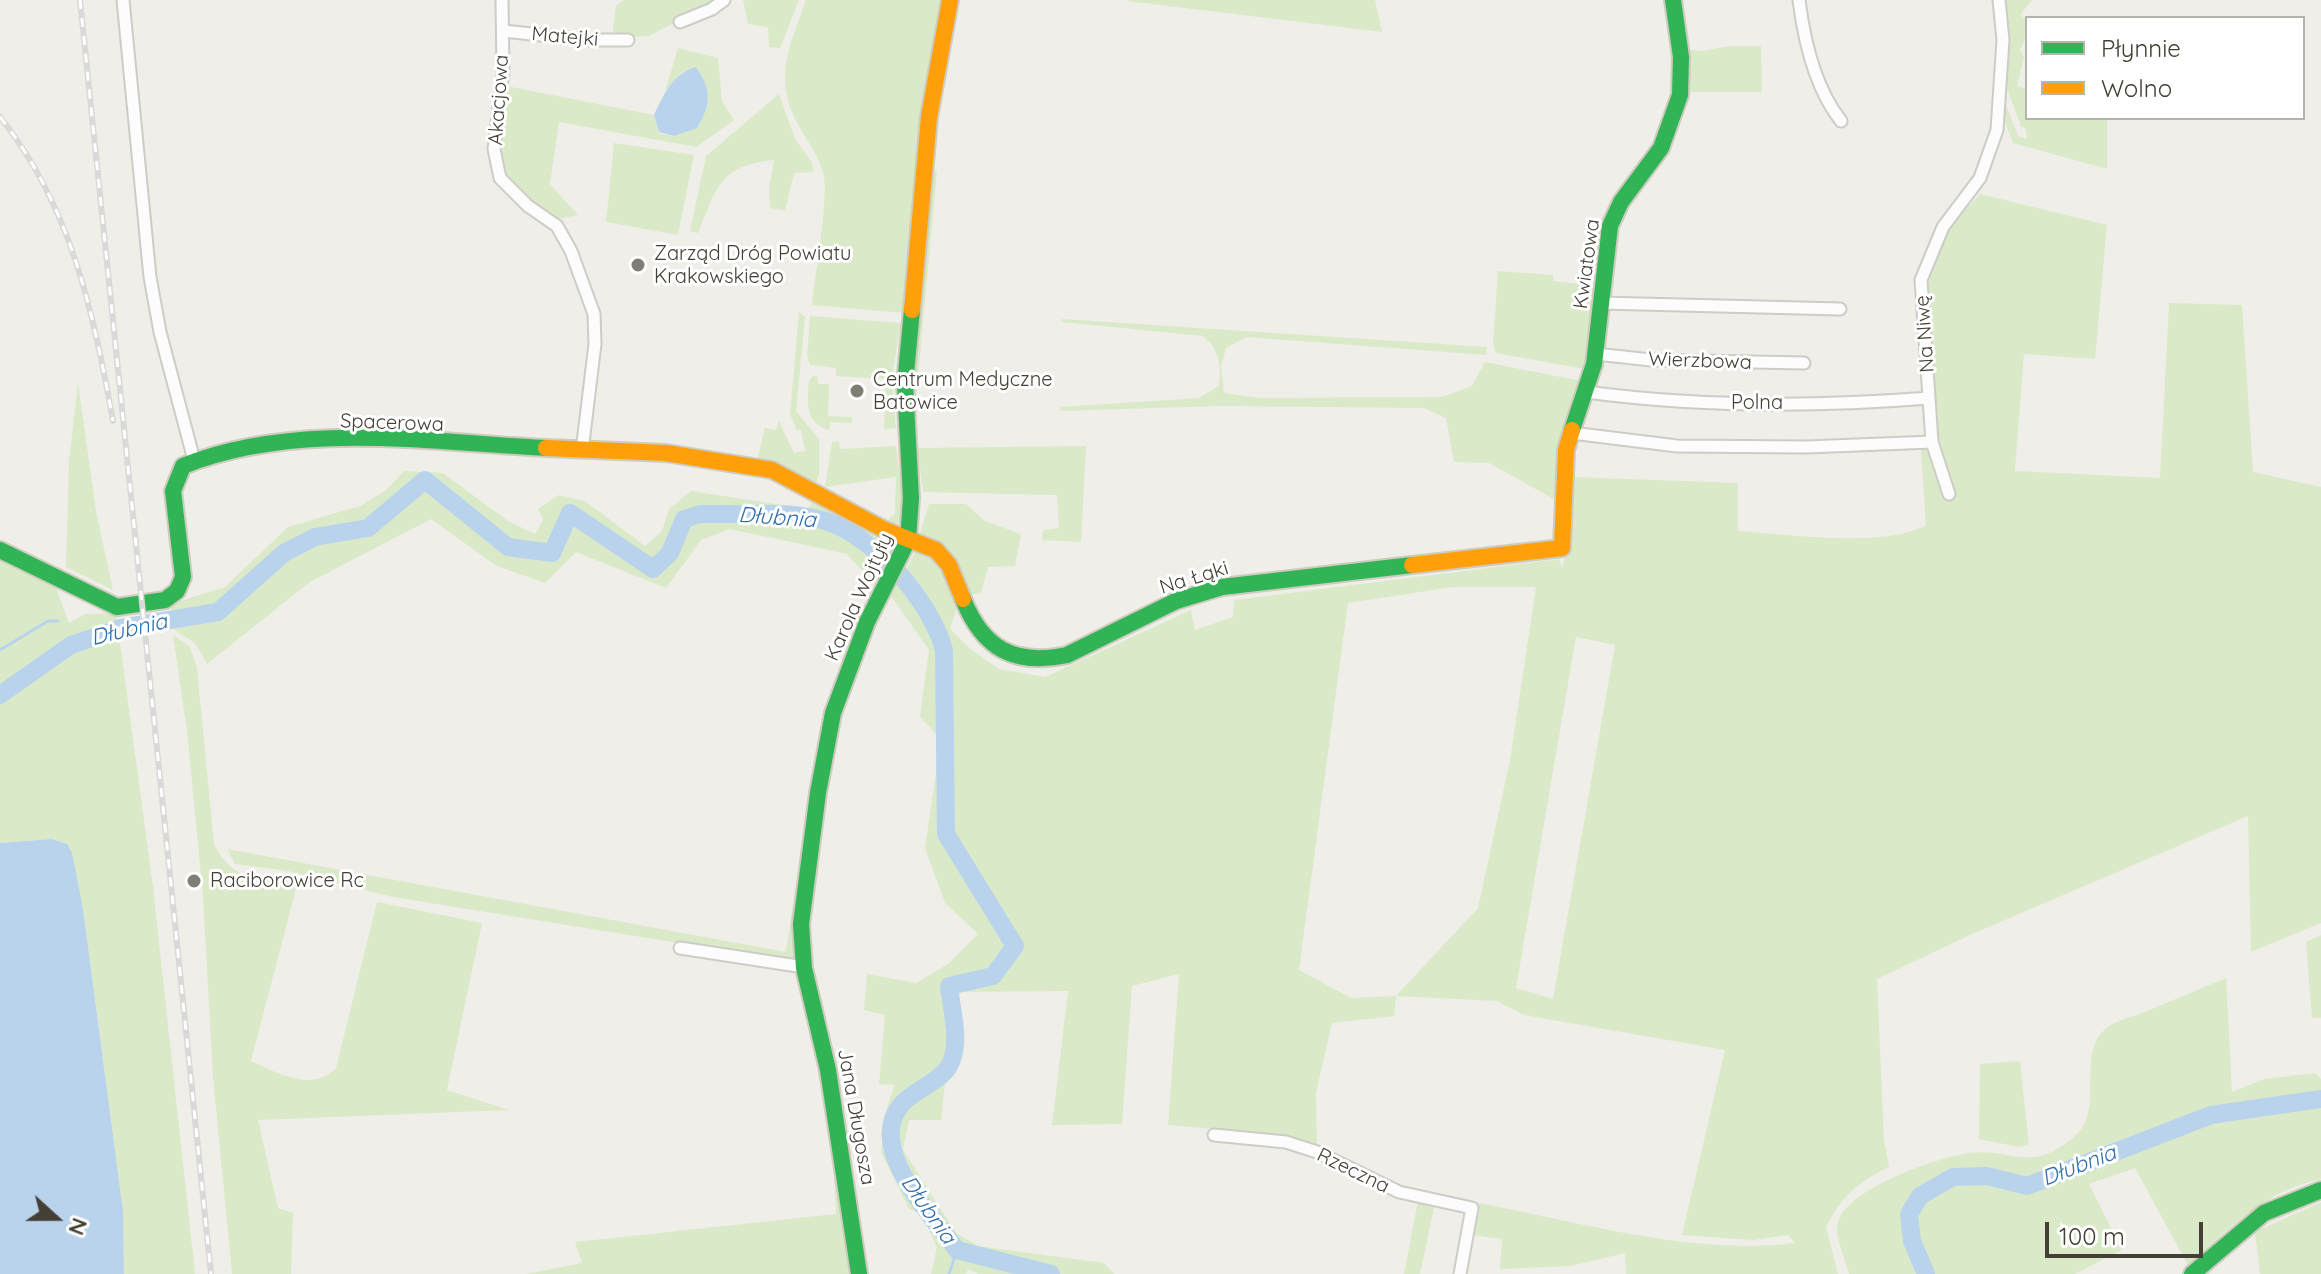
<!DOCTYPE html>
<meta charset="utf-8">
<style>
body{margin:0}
#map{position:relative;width:2321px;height:1274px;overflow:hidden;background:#efeee8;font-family:Quicksand,sans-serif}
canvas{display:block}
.legend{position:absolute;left:2025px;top:16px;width:280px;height:104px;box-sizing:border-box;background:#fff;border:2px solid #b5b3ae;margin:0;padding:10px 14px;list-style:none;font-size:24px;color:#454035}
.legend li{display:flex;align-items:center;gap:16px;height:40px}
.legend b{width:40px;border:2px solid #b5b3ae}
.north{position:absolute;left:16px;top:1178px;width:80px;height:80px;-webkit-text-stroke:6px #fff;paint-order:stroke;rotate:111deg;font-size:22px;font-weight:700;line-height:32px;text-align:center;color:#454035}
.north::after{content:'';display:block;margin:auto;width:28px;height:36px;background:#454035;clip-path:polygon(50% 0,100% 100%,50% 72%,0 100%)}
.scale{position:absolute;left:2045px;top:1222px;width:158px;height:36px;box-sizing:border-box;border:4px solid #454035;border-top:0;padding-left:10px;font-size:24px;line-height:28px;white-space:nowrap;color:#454035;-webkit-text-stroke:6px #fff;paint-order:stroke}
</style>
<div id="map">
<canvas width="2321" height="1274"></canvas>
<ul class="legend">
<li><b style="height:10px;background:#30b455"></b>Płynnie</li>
<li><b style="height:10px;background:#ff9f0a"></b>Wolno</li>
</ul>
<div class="north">N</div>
<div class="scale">100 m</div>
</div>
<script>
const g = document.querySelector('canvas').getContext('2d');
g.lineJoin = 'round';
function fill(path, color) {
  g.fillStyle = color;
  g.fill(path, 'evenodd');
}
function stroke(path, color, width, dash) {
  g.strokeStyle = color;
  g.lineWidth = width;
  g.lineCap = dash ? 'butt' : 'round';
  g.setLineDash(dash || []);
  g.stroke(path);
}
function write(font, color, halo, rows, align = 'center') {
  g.font = font + ' Quicksand,sans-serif';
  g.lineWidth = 6;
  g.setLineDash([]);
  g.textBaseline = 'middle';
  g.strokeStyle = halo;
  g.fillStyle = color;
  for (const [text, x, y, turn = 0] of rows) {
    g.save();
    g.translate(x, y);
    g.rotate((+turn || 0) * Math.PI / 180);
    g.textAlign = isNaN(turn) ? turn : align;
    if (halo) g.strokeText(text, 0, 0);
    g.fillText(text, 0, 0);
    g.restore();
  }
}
const green = new Path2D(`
 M624,0h94l-69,36 -37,2 4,-32z
 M743,0h56l-19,48 -11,-1 -1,-20 -20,-3z
 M806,0h141l-42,313 -93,-8c3,-29 16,-103 12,-128 -4,-19 -15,-33 -24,-49 -28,-49 -11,-80 6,-128z
 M1375,0l7,32 -255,-31v-1z
 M2006,0h26l-12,15 7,5v14l-7,16 4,7 -7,29 10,3v29h80v51l-94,-26 -10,-26 2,-14 13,33 9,3 -1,-10 -5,-3 -16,-43z
 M1729,46h32l1,46h-76l-1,-43 17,2z
 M678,48l40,10 4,43 12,19 -38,27 -137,-25 -9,62 28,31 -19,4c-69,-45 -64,-56 -53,-133l148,29 5,18 15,3 9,-65 -18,20z
 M779,94l16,45 16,22 3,11 -20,1 -9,38 -15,-3 -1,-19 5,-29c-55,6 -56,26 -76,73l-8,-2 16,-75z
 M614,143l80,12 -16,80 -72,-13z
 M932,170l5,1 -22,238 -1,-50z
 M1980,194l127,31 -12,134 -71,-5 -9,117 145,7 9,-175 73,2 11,167 68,15v436l-70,29 -3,-136 -278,119 -93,44 7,161 5,27c-31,15 -47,29 -63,60l12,47h-212l-1,-21 -54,13 -71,3 2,-30 -30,-4 7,-32c101,19 214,53 316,40l-7,-8 -35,5 -71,-5 43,-185 -201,-35 -27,-14 -101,-5 -2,20 -62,7 -16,70 1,53 -54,-13 -95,-8 11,-151 -47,12 -10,138 -70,1 16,-134 -111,1c4,30 16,62 -11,83l-5,45h-32l-6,30 53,83 22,13 126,17 10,11h-136l-10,-5 -2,5h-35l6,-27 -15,-33 -13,-5 -28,-57 6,-45 8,-22 -16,-1 6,-69 -21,-5 3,-36 49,9 32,-19 30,-30 -33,-31 -20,-55 12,-82 -1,-32 -16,-17 9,-67 -38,-54 22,-40 16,-52h37l19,17 36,13 -6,32 -27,1 -7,26 -20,3 -11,33 18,18 31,22 46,8 146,-67 4,20 38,-13 1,-17 325,-41 3,8 8,-27 1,-63 167,6v48c50,3 145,18 188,-6l-6,-90 15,-3c-2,-47 -16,-137 0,-179 8,-22 29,-41 45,-59zM1453,587h83l-26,173 -32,148 -82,88 -45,2 -52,-28 49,-367zM1576,637l39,8 -62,354 -37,-11z
 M1498,271l55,4v6l46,5 -9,84 -94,-17 -3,-8z
 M799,312l6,5 -9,94 23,28v36l-4,9 -58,-23 8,-33 11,2 3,-9 15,32 11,-2 -4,-21h-4l-7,-15z
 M810,316l91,7 -9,54 4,51 -12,1 2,-50 -50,-3v-8l-26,-3 -3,-9z
 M1062,319l425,28 -1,8 -240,-18 -20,11 -5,19 3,26 36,5 182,-1 30,-11 13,-24 96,19 -22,121 -70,-39 -35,-1 -8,-44 -22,-10 -204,-2 -160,5 1,-4 138,-9 20,-12c2,-21 1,-36 -16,-50l-141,-14z
 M813,376h4l1,8h11l-1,32 24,1v6l-21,-1 -2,8c-24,-7 -22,-28 -20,-50z
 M78,383l18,128 17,79 -47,-23 3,-107z
 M839,441l1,8 56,-3 8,69 -6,8 -9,2 -2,-4 8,-7 1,-37 -71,10 7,-45z
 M1086,446l-5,96 -39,-2 1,-10 16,-2 -2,-33 -134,-3 -6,-44z
 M404,471l39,2 65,48 27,13 8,-14 -5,-11 21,-14 26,6 60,45 17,-15 7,-22 22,-18 117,18 7,-12 72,38 10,10 -22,40 -28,-31 -117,-25 -29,11 -35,48 -90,-36 -31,31 -48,-17 -66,-47 -121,63 -103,82 -12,-21 -22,-14 -2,-25 54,-17 63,-60 72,-21 25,-15z
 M0,556l54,26 15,41 16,-9 31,-1 37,274 42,387h-71l-1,-63 -40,-302 -31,-70 -52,4z
 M173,635l17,12 7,21 17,176c19,39 44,33 84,37l-47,180c27,12 60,32 85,7l41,-166 105,21 -35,167 61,20 -250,10 20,88 15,5 -2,61h-59l-19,-197 -10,-181 -16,-165z
 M227,849l559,103 9,-63 2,69 -13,2 -391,-63 -105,-26 -53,-7z
 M2321,935v83h-9l-6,-76z
 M2226,978l6,114 32,-13 51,-6 6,6v100c-55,11 -93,50 -133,86l-53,-97 -46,16 33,66 -47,24h-226c-3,-14 -13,-33 -12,-47 2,-36 101,-70 132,-74 44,-5 60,21 104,-15 35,-28 0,-86 35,-111 9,-7 24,-10 34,-14 28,-12 56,-23 84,-35z
 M2020,1061l9,83 -10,3 -40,-8 1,-75z
 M833,1159l20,115h-327l56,-11 -7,-21 261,-28z
 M1418,1201l17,2 -15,71h-16z
 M2321,1202v72h-61l-5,-42z`);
const water = new Path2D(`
 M696,67c16,23 15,38 1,61l-23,8 -15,-4 -5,-17c10,-21 18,-41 42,-48z
 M52,839l15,5 5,9 11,56 40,302 1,63h-124v-431z`);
const stream = new Path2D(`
 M0,650l48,-29h10
 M949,1274l8,-24`);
const river = new Path2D(`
 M0,695l71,-50 50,-17 97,-16 66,-59 31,-16 53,-9 57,-48 83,67 44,6 18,-40 83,56 17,-16 14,-34 16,-5c38,1 85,-4 122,6 51,14 109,81 122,130l2,184 69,112 -22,30 -44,10c2,23 13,58 0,80 -9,16 -36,24 -48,39 -36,43 31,110 56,145l94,24
 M1926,1274l-14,-33 -3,-27 11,-18 33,-19 34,-1 40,10 184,-71 110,-16`);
const street = new Path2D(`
 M123,0l27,277 10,55 34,128
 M502,0l1,71 -9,78 6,29 28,28 29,20 14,25 23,63 1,30 -13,107
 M1799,0c5,40 16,88 42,121
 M680,22l32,-13 12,-9
 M503,31l86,9h39
 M1601,303l239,6
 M1596,354l55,6 153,3
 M1586,392c113,15 230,15 343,6
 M1572,433l105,13 129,1 126,-5
 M1949,494l-17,-52 -11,-162 22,-53 37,-49 17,-48 6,-90 -4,-40
 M680,948l124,19
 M1214,1135l72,7 31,10 82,40 73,16 -12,66`);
const fast = new Path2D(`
 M1572,430l22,-66 16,-138 11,-24 40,-54 19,-53 1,-38 -8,-57
 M0,550l117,57 48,-7 12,-9 6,-14 -10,-86 10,-25c112,-45 246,-24 363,-18
 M963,599c20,50 51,67 104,56l109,-54 46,-14 190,-22
 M859,1274l-31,-204 -24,-102 -3,-44 17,-131 15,-80 34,-91 41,-82 3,-42 -6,-114 7,-74
 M2192,1274l72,-61 57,-23`);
const slow = new Path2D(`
 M912,310l17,-193 21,-117
 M546,448l120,5 106,17 113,60 51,20 13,15 14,34
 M1412,565l150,-17 4,-98 6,-20`);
const rail = new Path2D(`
 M80,0l131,1274
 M0,117c71,89 93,194 113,304`);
const markers = [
 [638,265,8,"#807d74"],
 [857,391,8,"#807d74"],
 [194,881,8,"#807d74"]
];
const streetNames = [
 ["Matejki",565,37,5],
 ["Akacjowa",499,100,-86],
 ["Kwiatowa",1587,264,-82],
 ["Na Niwę",1925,334,-94],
 ["Wierzbowa",1700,361,2],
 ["Polna",1757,403],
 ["Spacerowa",392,423,2],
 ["Na Łąki",1194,578,-17],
 ["Karola Wojtyły",859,597,-66],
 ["Jana Długosza",856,1117,80],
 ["Rzeczna",1353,1171,26]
];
const poiNames = [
 ["Zarząd Dróg Powiatu",654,254],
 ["Krakowskiego",654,277],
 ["Centrum Medyczne",873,380],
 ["Batowice",873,403],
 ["Raciborowice Rc",210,881]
];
const waterNames = [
 ["Dłubnia",777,518,4],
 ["Dłubnia",129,630,-13],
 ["Dłubnia",2079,1166,-21],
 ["Dłubnia",928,1210,55]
];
fill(green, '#daeac8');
fill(water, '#b9d3ed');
stroke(stream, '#b9d3ed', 3);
stroke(river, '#b9d3ed', 18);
stroke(street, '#cdccc6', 15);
stroke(fast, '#cecbbf', 20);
stroke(slow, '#cecbbf', 20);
stroke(street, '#fdfcfc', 11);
stroke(fast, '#30b455', 16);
stroke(slow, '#ff9f0a', 16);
stroke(rail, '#d9d9d8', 6);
stroke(rail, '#fff', 3, [9]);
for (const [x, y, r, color] of markers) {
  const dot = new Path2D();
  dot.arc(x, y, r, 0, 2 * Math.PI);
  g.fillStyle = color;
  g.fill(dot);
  stroke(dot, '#fff', 3);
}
write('20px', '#454035', '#fff', streetNames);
write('20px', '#454035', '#fff', poiNames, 'left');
write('italic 22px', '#306eaf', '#fff', waterNames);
</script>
